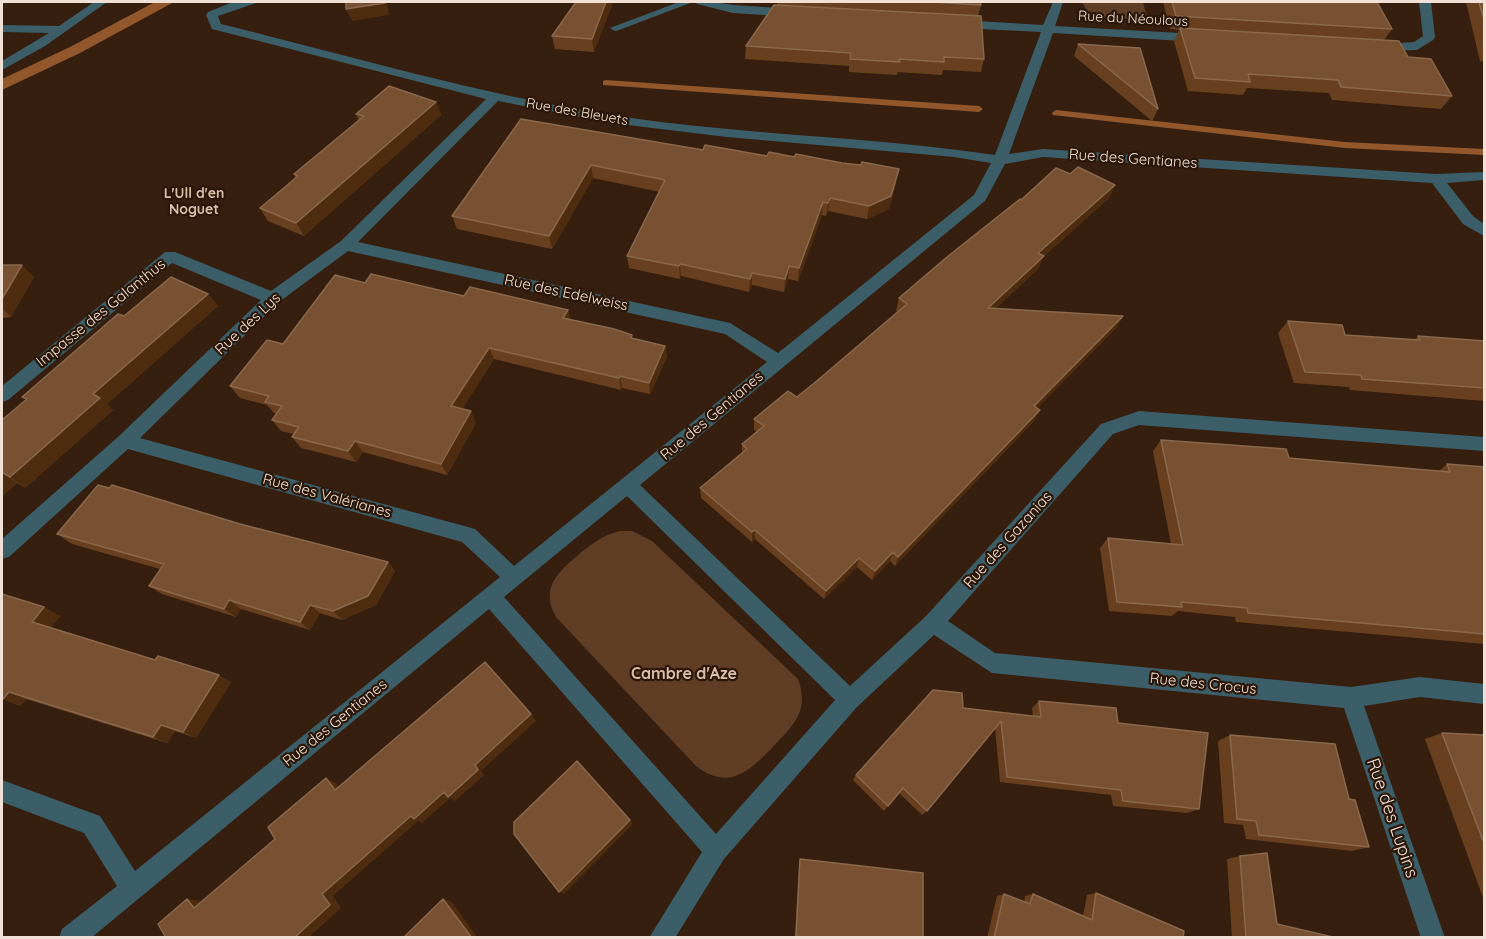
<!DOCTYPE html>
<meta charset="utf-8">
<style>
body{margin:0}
#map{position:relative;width:1486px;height:939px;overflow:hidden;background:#361f0f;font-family:Quicksand,sans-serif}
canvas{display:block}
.frame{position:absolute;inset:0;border:3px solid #f0e0d6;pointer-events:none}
</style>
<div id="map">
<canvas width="1486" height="939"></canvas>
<div class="frame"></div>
</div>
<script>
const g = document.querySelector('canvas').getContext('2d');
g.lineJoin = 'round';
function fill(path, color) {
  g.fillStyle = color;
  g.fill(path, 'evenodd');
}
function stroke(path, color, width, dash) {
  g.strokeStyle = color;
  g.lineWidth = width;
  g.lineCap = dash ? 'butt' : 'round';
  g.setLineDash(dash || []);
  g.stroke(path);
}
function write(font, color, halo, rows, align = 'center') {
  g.font = font + ' Quicksand,sans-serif';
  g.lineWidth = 4.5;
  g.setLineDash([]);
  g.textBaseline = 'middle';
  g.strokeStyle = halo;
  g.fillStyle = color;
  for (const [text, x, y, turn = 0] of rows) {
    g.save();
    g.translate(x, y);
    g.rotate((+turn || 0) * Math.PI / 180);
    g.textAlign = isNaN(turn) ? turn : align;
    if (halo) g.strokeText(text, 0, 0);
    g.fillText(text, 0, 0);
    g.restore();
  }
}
const green = new Path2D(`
 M1082,2h61l5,19 -46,-4 -15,-6z
 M620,531h12l20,10 146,138c12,33 -5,46 -26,69 -24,24 -43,43 -76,18l-140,-149c-16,-29 1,-44 23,-63 14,-11 24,-19 41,-23z`);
const water = new Path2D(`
 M155,2h19l-94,51 -78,37v-11l68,-32z`);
const stream = new Path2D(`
 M606,80l373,26 4,3 -4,3 -376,-27v-4z
 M1056,110l289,32 139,7v6l-139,-7 -292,-33 -1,-2z`);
const lane = new Path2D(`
 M679,2h14l-74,28 -4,1 -5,-3z`);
const street = new Path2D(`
 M94,2h13l-62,44 -43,24v-9l47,-28 -47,-1v-7l57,1z
 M233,2h26l-41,14 3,8c129,32 258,70 390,91 127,20 257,21 384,40l46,-123 -81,-4 -6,-4 6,-4 83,5 10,-23h10l-8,24 143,8 6,4 -6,4 -145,-9 -44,121 34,-5 393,25 48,-2v8l-37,3 26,33 11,8v12l-21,-12 -31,-41 -389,-26 -38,7 -20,37 -345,284 210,201 76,-70 175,-192 38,-13 345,26v14l-345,-26 -26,9 -165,187 47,32 356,34 69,-10 64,7v20l-64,-7 -56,9 81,232h-24l-77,-230 -352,-35 -58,-38 -77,72 -133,152 -49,79h-26l53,-86 -213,-243 -398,329h-32l3,-9 55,-43 -33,-53 -82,-31v-22l98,36 35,55 365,-294 -38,-35 -334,-93 -119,108 -7,2v-20l117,-103 142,-136 -89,-37 -164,137 -6,2v-16l163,-134h10l96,39 70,-50 145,-142 -274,-70 -6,-14 2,-3zM498,101l113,22 116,14 227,20 37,6 -17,32 -196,158 -48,-30 -372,-81zM348,251l377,83 42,28 -253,204 -39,-37 -7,-2 -328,-89 139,-136zM627,496l208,204 -119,134 -212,-237z
 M695,2h20l18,3 61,4 6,4 -6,4 -61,-4 -36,-9z
 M1419,2h12l4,35 -2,3 -16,10 -42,1v-6l39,-3 9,-6z`);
const wall = new Path2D(`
 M576,2h37l-19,50 -39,-3 -3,-13z
 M777,2h203l1,3 -3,11 6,43 -3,13 -38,-2 -1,5 -44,-3 -1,3 -48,-3v-6l-104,-7 1,-13 31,-41z
 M1163,2h214l15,27 -8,11 24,17 44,39 -11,13 -109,-9 -3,-7 -82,-5 -4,7 -55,-4 -14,-50 5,-11 -9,-1z
 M1466,2h19v60l-5,-1z
 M1078,44l80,65 -6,12 -78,-65z
 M436,102l5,13 -137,121 -36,-15 -8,-13 36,-29 -2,-5 65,-53 -3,-7z
 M521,119l375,63 -7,27 -22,10 -39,-8 -2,5 -4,-1 -24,66 -10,-2 -4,13 -32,-7 -3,7 -68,-16 -1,3 -51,-11 -2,-12 33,-64 -67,-14 -41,71 -95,-20 -5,-13z
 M1070,174l45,11 -6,13 -66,59 -5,12 -42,39 127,8 -7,12 -79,80 -3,13 -139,145 -5,-5 -18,19 -15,-13 -33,32 -69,-60 -3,3 -51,-44 -1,-10 42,-35v-9l15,-12 -3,-2v-11l43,-22 101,-85 -2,-1 3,-13 122,-98z
 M2,265l32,12 -23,40 -9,1z
 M365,283l203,27 2,9 63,19 32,8 2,11 -17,37 -28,-6 -1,2 -127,-31 -32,50 14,14 -29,52 -84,-23 -7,10 -55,-14 -9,-11 2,-3 -13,-3 -9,-11 4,-6 -2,-1 -7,-8 -27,-7 -10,-12 53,-42z
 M208,294l10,12 -111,98 6,6 -88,78 -8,-5 -15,13v-76l24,-20 -4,-3 102,-81z
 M1288,321l57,14 69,5 4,-4 67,5v60l-135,-11 -1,-3 -55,-4 -16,-50z
 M1161,440l128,18 68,6 82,7 8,-7 38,3v177l-249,-22 -1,-5 -57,-6 -6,5 -63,-5 -9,-63 8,-10 63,6 -18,-93z
 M240,524l148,38 7,9 -19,34 -34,15 -22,-7 -10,17 -69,-21 -5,8 -74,-23 -13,-8 11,-17 -88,-25 -15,-10z
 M2,594l58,22 -9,11 104,33 76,22 -35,56 -21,-7 -8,12 -141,-44 -5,7 -19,-7z
 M1039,701l79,22 81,86 -12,4 -74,-7 -2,-11 -111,-13 -5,-54 -68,83 -5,4 -23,-22 -15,18 -31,-31 3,-5 107,-67 70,8 -1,-8z
 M1442,733l43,2v168l-60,-164z
 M1230,735l119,64 20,48 -17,4 -106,-12 -3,-14 -19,-2 -6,-82z
 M1240,856l37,68 60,14h-105l-5,-79z
 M800,859l123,79 -128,-1 4,-74z
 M1096,893l87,45h-196l10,-42 7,-2 20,8 1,-6 8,-2 50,22 4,-21z`);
const shadedWall = new Path2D(`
 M384,2h3l2,13 -37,6 -6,-12z
 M606,2h7l-19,50 -2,-13z
 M436,102l5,13 -137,121 -8,-13z
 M591,165l2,13 -41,71 -3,-13z
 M899,169l-10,40 -22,10 2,-13z
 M1115,185l-6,13 -66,59 -5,12 -55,51 5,-12 50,-55z
 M830,198l-2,13 -2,5 2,-13z
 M823,202l-1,13 -24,66 1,-13z
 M680,264l1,12 -1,3 -1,-13z
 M22,265l12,12 -23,40 -9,-9v-9z
 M789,266l-1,13 -4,13 1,-13z
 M752,273v12l-3,7 1,-13z
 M208,294l10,12 -111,98 6,6 -88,78 -15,-11 83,-83z
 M568,310l3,12 -8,-4z
 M1123,316l-7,12 -88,90 6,-12z
 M665,346l2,11 -17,37 -1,-11z
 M489,348l5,11 -37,59 -6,-12z
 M620,376l2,12 -1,2 -2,-12z
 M1040,410l-6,11 -139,145 3,-9z
 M471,411l5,12 -29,52 -6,-11z
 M355,441l8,11 -7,10 -8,-11z
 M2,472l15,11 -15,13z
 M755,530v9l-3,3v-10z
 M893,552l-3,9 -18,19 3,-9z
 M859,558l-2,9 -33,32 2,-8z
 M388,562l7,9 -19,34 -34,15 -9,-9z
 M229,600l12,9 -5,8 -12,-8z
 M310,605l10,8 -10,17 -10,-8z
 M44,607l16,9 -11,14 -17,-8z
 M219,675l12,7 -35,56 -13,-6z
 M9,692l17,7 -5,7 -18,-7z
 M531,714l5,7 -55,50 3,4 -29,26 -5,-3 -28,25 -4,-2 -85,75 8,12 -33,30h-14l28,-44 89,-78 64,-51z
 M161,725l14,6 -8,12 -14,-6z
 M326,778l10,5 9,12 -10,-5z
 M630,820l3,4 -69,70 -5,-2z
 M187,899l15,2 -8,7z
 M443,899l8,2 27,37h-6z`);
const building = new Path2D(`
 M346,2h38l1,1 -39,6z
 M576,2h30l-14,37 -40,-3z
 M931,2h49l1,3z
 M1172,2h205l15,27 -216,-13z
 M1479,2h6v21z
 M774,5l207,11 3,43 -40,-2v5l-45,-3 1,3 -50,-3 1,-6 -105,-7z
 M1180,28l219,13 9,16 23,2 21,37 -111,-9 -3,-7 -90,-6 2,8 -55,-4z
 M1078,44l62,4 18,61z
 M389,86l47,16 -140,121 -36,-15 38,-32 -4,-2 70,-58 -8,-2z
 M521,119l182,31 2,-5 62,11 2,-4 25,5 2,-3 46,9 19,2 1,-3 37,7 -8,27 -22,10 -39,-8 -2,5 -5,-1 -24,66 -10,-2 -4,13 -33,-6 -2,6 -70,-15 -1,2 -52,-10 38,-76 -74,-15 -42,71 -97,-20z
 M1078,167l37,18 -77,68 6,3 -56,52 135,8 -89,90 6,4 -142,147 -5,-5 -18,19 -16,-13 -33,33 -71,-61 -3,2 -52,-44 47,-39 -5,-5 22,-18 -10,-7 34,-28 9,6 21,-17 89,-76 -8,-6 48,-41 73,-58 1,1 35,-32 14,6z
 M2,265h20l-20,34z
 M371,274l93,22 6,-9 98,23 -5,8 51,11 18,6 -1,3 34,8 -16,37 -29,-7 -1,2 -130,-30 -38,58 20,5 -30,53 -86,-23 -7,10 -56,-14 7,-10 -27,-7 10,-14 -17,-4 4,-6 -39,-10 37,-46 16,4 52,-69 30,8z
 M171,277l37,17 -115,100 7,4 -90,79 -8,-5v-52l25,-21 -5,-2 96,-83 6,2z
 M1288,321l54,4 3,10 75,5 -2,-4 67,5v47l-123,-9 -1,-4 -56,-3z
 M1161,440l125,9 3,9 68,6 93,8 -3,-8 38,3v167l-237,-21 -1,-5 -66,-6 1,5 -65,-5 -9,-64 75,7z
 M98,485l11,3 3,-3 128,39 148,38 -20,34 -35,15 -23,-6 -10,17 -71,-22 -5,9 -75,-23 15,-22 -107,-30z
 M2,594l42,13 -12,15 123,38 3,-4 61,19 -36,57 -22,-7 -8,12 -144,-45 -6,7 -1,-1z
 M485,662l46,52 -56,51 3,5 -30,27 -4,-5 -30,27 -3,-3 -89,78 8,11 -36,33h-128l-8,-14 29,-25 7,9 81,-69 -7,-12 58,-49 9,12z
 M933,690l29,3 1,15 78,9 -2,-16 77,7 2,15 90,10 -9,76 -76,-8 -2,-11 -114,-13 -6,-56 -74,90 -24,-23 -15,18 -32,-31z
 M1442,733l43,2v111z
 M1230,735l105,9 14,55 6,1 14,47 -110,-12 -3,-14 -19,-2z
 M577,761l53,59 -71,72 -45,-58v-12z
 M1267,853l10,71 60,14h-91l-6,-82z
 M800,859l123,14v65h-114l-13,-2z
 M1096,893l88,38 -1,7h-189l10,-44 26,10 3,-10 59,26z
 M443,899l29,39h-69z`);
const farStreetnames = [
 ["Rue du Néoulous",1133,19,3],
 ["Rue des Bleuets",577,112,10]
];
const farNeighbourhoodnames = [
 ["L'Ull d'en",194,194],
 ["Noguet",194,210]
];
const streetNames = [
 ["Rue des Gentianes",1133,159,4],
 ["Rue des Edelweiss",566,293,12],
 ["Impasse des Galanthus",101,313,-39],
 ["Rue des Lys",248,324,-43],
 ["Rue des Gentianes",712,416,-40],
 ["Rue des Valérianes",327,496,15],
 ["Rue des Gazanias",1008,540,-48],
 ["Rue des Crocus",1203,684,6],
 ["Rue des Gentianes",335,723,-39]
];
const neighbourhoodNames = [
 ["Cambre d'Aze",684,674]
];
const nearStreetnames = [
 ["Rue des Lupins",1392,818,71]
];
fill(green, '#603e26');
fill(water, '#92582c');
fill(stream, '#92582c');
fill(lane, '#3b5e69');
fill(street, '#3b5e69');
fill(wall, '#68401f');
fill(shadedWall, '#4e2c10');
fill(building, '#775132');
stroke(building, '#8a684c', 1.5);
write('14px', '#f0e0d6', '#2b1606', farStreetnames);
write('bold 14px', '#dcbeaa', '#2b1606', farNeighbourhoodnames);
write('15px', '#f0e0d6', '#2b1606', streetNames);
write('bold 16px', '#dcbeaa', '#2b1606', neighbourhoodNames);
write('18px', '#f0e0d6', '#2b1606', nearStreetnames);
</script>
